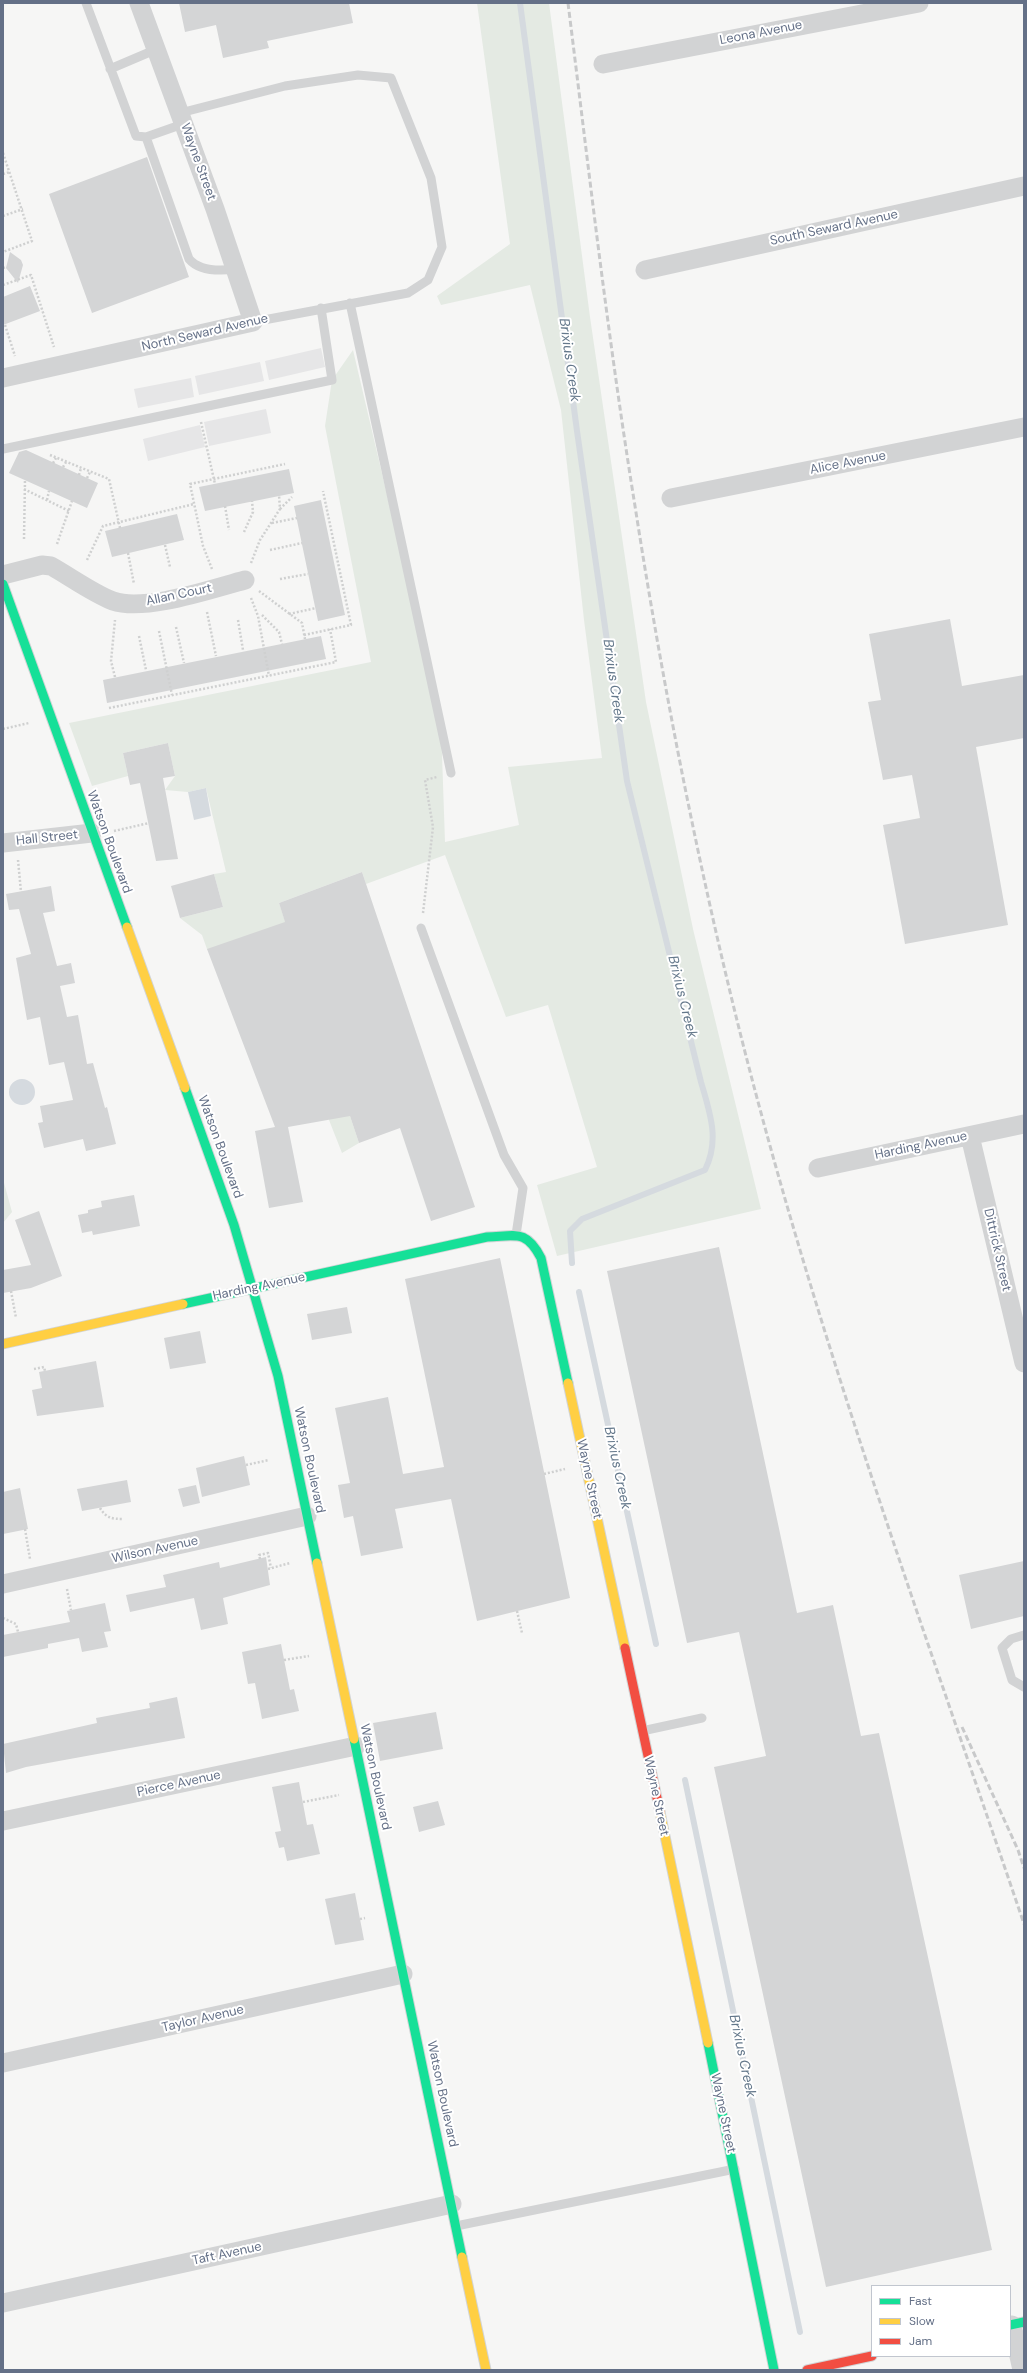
<!DOCTYPE html>
<style>
body{margin:0}
#map{position:relative;width:1027px;height:2373px;overflow:hidden;background:#f6f6f5;font-family:"DM Sans",sans-serif}
canvas{display:block}
.frame{position:absolute;inset:0;border:4px solid #647087;pointer-events:none}
.legend{position:absolute;left:871px;top:2285px;width:140px;height:72px;box-sizing:border-box;background:#fff;border:1px solid #c1c6cf;margin:0;padding:5px 7px;list-style:none;font-size:12px;color:#647087}
.legend li{display:flex;align-items:center;gap:8px;height:20px}
.legend b{width:20px;border:1px solid #c1c6cf}
</style>
<div id="map">
<canvas width="1027" height="2373"></canvas>
<div class="frame"></div>
<ul class="legend">
<li><b style="height:5px;background:#16e098"></b>Fast</li>
<li><b style="height:5px;background:#ffcf43"></b>Slow</li>
<li><b style="height:5px;background:#f24e42"></b>Jam</li>
</ul>
</div>
<script>
const g = document.querySelector('canvas').getContext('2d');
g.lineJoin = 'round';
function fill(path, color) {
  g.fillStyle = color;
  g.fill(path, 'evenodd');
}
function stroke(path, color, width, dash) {
  g.strokeStyle = color;
  g.lineWidth = width;
  g.lineCap = dash ? 'butt' : 'round';
  g.setLineDash(dash || []);
  g.stroke(path);
}
function write(font, color, halo, rows, align = 'center') {
  g.font = font + ' "DM Sans",sans-serif';
  g.lineWidth = 4;
  g.setLineDash([]);
  g.textBaseline = 'middle';
  g.strokeStyle = halo;
  g.fillStyle = color;
  for (const [text, x, y, turn = 0] of rows) {
    g.save();
    g.translate(x, y);
    g.rotate((+turn || 0) * Math.PI / 180);
    g.textAlign = isNaN(turn) ? turn : align;
    if (halo) g.strokeText(text, 0, 0);
    g.fillText(text, 0, 0);
    g.restore();
  }
}
const built = new Path2D(`
 M321,348l4,19 -56,13 -4,-19z
 M260,362l4,19 -65,14 -4,-19z
 M191,378l3,19 -56,11 -4,-19z
 M266,409l5,24 -62,13 -5,-24z
 M200,425l5,22 -57,14 -5,-22z`);
const green = new Path2D(`
 M477,3h72l41,314 56,385 47,227 68,280 -204,47 -20,-71 60,-18 -49,-162 -42,12 -61,-162 -79,29 -4,-12 -83,31 80,240 -17,10 -13,-33 -3,-16 -119,-155 -5,-14 -22,-17 43,-11 -9,-33 12,-2 -20,-84 -18,4 -23,-2 10,-14 -7,-33 -45,10 5,23 -36,10 -23,-63 302,-61 -46,-236 7,-46 21,-30 88,375 4,117 74,-17 -11,-58 94,-9 -18,-138 -23,-210 -31,-125 -89,20 -4,-9 73,-52z
 M3,1179l9,33 -9,11z`);
const water = new Path2D(`
 M206,788l5,28 -17,4 -6,-28z
 M9 1092a13 13 0 1 1 26 0a13 13 0 1 1-26 0Z`);
const stream = new Path2D(`
 M520,3l57,428 50,350 74,301c9,31 19,58 4,88l-123,49 -12,12 2,32
 M579,1292l77,352
 M685,1780l115,552`);
const building = new Path2D(`
 M179,3h170l4,20 -86,18 2,7 -46,10 -7,-33 -31,7z
 M147,157l42,120 -97,36 -43,-119z
 M10,252l11,8 2,5 -5,18 -12,-15z
 M30,286l10,25 -37,14v-28z
 M26,450l72,33 -11,25 -78,-35 10,-21z
 M289,469l5,24 -89,18 -6,-24z
 M321,500l24,115 -27,6 -24,-115z
 M177,514l7,26 -72,17 -7,-26z
 M950,619l12,67 62,-11v63l-48,9 32,178 -103,19 -22,-119 37,-7 -8,-43 -29,5 -15,-78 13,-2 -12,-66z
 M321,636l5,23 -219,44 -4,-23z
 M168,743l7,33 -12,2 15,81 -22,2 -16,-78 -10,2 -7,-32z
 M362,872l113,335 -44,14 -31,-93 -41,15 -9,-27 -62,11 15,75 -34,6 -14,-77 20,-4 -68,-178 78,-27 -6,-19z
 M214,874l9,33 -43,11 -9,-32z
 M51,886l4,25 -12,2 14,53 14,-3 4,20 -15,3 7,31 11,-2 9,49 6,-1 12,45 2,-1 9,37 -30,7 -3,-12 -39,9 -6,-25 5,-1 -3,-16 33,-6 -9,-38 -15,3 -9,-48 -13,3 -11,-62 15,-4 -12,-45 -10,1 -3,-16z
 M134,1195l6,31 -47,9 -1,-4 -10,2 -4,-18 10,-2v-3l14,-3 -1,-6z
 M39,1211l23,65 -31,12 -28,5v-23l28,-5 -16,-45z
 M719,1247l78,366 36,-8 28,131 18,-3 113,517 -166,37 -112,-520 52,-11 -27,-124 -52,11 -80,-372z
 M500,1258l70,340 -93,23 -26,-122 -56,10 8,39 -42,8 -8,-40 -9,2 -6,-33 12,-2 -15,-75 53,-11 15,77 41,-7 -39,-188z
 M347,1307l5,26 -40,7 -5,-26z
 M200,1331l6,32 -36,6 -6,-31z
 M96,1361l8,46 -67,9 -5,-26 10,-2 -3,-16z
 M244,1456l6,29 -48,12 -6,-29z
 M127,1480l4,22 -49,9 -5,-22z
 M196,1485l4,18 -17,4 -5,-18z
 M20,1488l8,41 -25,5v-42z
 M266,1557l4,28 -47,13 5,26 -27,6 -7,-32 -64,14 -4,-17 40,-8 -3,-12 56,-13 1,6z
 M1024,1561v55l-53,13 -12,-54z
 M105,1603l6,28 -7,1 4,15 -26,5 -3,-14 -31,6v4l-45,9v-22l67,-13 -3,-11z
 M281,1644l9,46 4,-1 5,22 -37,8 -7,-36 -7,1 -6,-32z
 M177,1697l8,41 -159,29 -20,6 -3,-29 94,-21 -1,-5 54,-10 -1,-5z
 M436,1712l7,37 -63,12 -7,-38z
 M299,1782l8,43 6,-1 7,30 -33,7 -3,-14 -5,1 -4,-16 6,-1 -9,-44z
 M438,1801l7,24 -26,7 -6,-25z
 M355,1893l9,47 -29,5 -10,-46z`);
const path = new Path2D(`
 M3,153l29,88 -29,11
 M3,174l7,-2
 M3,216l20,-7
 M3,268l3,-1
 M3,285l28,-10 23,72
 M5,325l10,31
 M201,422l14,62
 M50,455l59,24 11,49
 M53,463l3,-5
 M63,467l3,-5
 M79,475l2,-7
 M87,478l3,-6
 M24,489l45,22
 M47,500l2,-9
 M225,506l4,24
 M280,509l12,-12
 M272,523l25,-5
 M244,532l9,-20 -1,-11
 M24,539l1,-59
 M57,544l15,-43
 M165,545l5,22
 M270,550l32,-7
 M128,553l6,31
 M87,560l16,-34 91,-22
 M251,563l9,-23 20,-31 -1,-14
 M212,569l-9,-23 -13,-62 95,-20
 M280,579l28,-5
 M259,591l43,32 3,16
 M251,598l7,18 11,60
 M207,612l9,44
 M289,614l27,-6
 M262,615l17,17 3,12
 M238,620l5,30
 M176,627l8,36
 M159,631l13,64
 M304,635l47,-10 -28,-134
 M139,636l7,34
 M115,677l-4,-16 4,-41
 M109,708l227,-46 -6,-33
 M3,729l26,-6
 M114,831l35,-8
 M18,860l3,32
 M423,913l10,-86 -8,-47 12,-3
 M11,1291l5,27
 M34,1369l10,-2 1,4
 M246,1465l23,-5
 M544,1474l21,-5
 M100,1508c6,10 12,11 23,11
 M25,1529l5,30
 M260,1559l-1,-4 9,-2 3,15
 M268,1569l22,-6
 M67,1589l4,21
 M517,1611l5,22
 M3,1618l13,6 2,8
 M284,1660l25,-4
 M303,1802l36,-7
 M360,1919l5,-1`);
const lane = new Path2D(`
 M86,3l50,133 10,1 37,-13
 M110,69l47,-20
 M180,113l105,-27 73,-11 33,3 40,100 11,69 -14,33 -20,13 -155,29
 M146,137l43,122c11,13 32,12 47,10
 M350,303l101,470
 M3,449l329,-69 -11,-72
 M421,928l83,227 19,33 -7,47
 M1024,1635l-13,4 -9,9 10,32 12,7
 M642,1731l60,-13
 M456,2226l279,-57`);
const street = new Path2D(`
 M603,64l316,-61
 M645,270l379,-84
 M3,378l250,-56 -38,-113 -76,-206
 M671,498l353,-71
 M3,575l39,-10 9,1c18,10 43,28 62,35 32,11 98,-12 132,-21
 M3,843l89,-10
 M970,1136l54,227
 M818,1168l206,-44
 M3,1584l304,-68
 M3,1821l353,-75
 M3,2063l400,-89
 M3,2303l449,-99
 M1012,2325l10,45`);
const fast = new Path2D(`
 M3,584l124,343
 M185,1088l49,137 44,151 39,187
 M183,1304l304,-67c29,-1 39,-8 54,21l27,125
 M354,1739l108,518
 M708,2043l66,327
 M1010,2325l14,-3`);
const slow = new Path2D(`
 M127,927l58,161
 M3,1344l180,-40
 M568,1383l57,265
 M317,1563l37,176
 M660,1812l48,231
 M462,2257l24,113`);
const jam = new Path2D(`
 M625,1648l35,164
 M807,2370l65,-14`);
const rail = new Path2D(`
 M568,3c21,168 40,336 67,503 26,167 58,334 98,498 76,312 188,616 291,920
 M962,1727l56,123 6,18`);
const streetNames = [
 ["Leona Avenue",761,33,-11],
 ["Wayne Street",198,162,70],
 ["South Seward Avenue",834,228,-12],
 ["North Seward Avenue",205,333,-13],
 ["Alice Avenue",848,463,-11],
 ["Allan Court",179,595,-12],
 ["Hall Street",47,838,-6],
 ["Watson Boulevard",109,842,70],
 ["Harding Avenue",921,1146,-12],
 ["Watson Boulevard",220,1147,70],
 ["Dittrick Street",997,1250,77],
 ["Harding Avenue",259,1287,-12],
 ["Watson Boulevard",309,1460,78],
 ["Wayne Street",589,1479,78],
 ["Wilson Avenue",155,1550,-12],
 ["Watson Boulevard",375,1777,78],
 ["Pierce Avenue",179,1784,-12],
 ["Wayne Street",656,1796,78],
 ["Taylor Avenue",203,2019,-13],
 ["Watson Boulevard",442,2094,78],
 ["Wayne Street",723,2113,78],
 ["Taft Avenue",227,2254,-12]
];
const waterNames = [
 ["Brixius Creek",569,360,82],
 ["Brixius Creek",613,681,82],
 ["Brixius Creek",682,997,76],
 ["Brixius Creek",617,1468,78],
 ["Brixius Creek",742,2056,78]
];
fill(built, '#e6e6e7');
fill(green, '#e4eae3');
fill(water, '#d5dadf');
stroke(stream, '#d5dadf', 6);
fill(building, '#d4d5d6');
stroke(fast, '#d2d4d5', 11);
stroke(slow, '#d2d4d5', 11);
stroke(jam, '#d2d4d5', 11);
stroke(path, '#cfd0d0', 2.5, [2, 2]);
stroke(lane, '#d2d3d4', 9);
stroke(street, '#d2d3d4', 19);
stroke(fast, '#16e098', 9);
stroke(slow, '#ffcf43', 9);
stroke(jam, '#f24e42', 9);
stroke(rail, '#c8c9ca', 3, [6, 3]);
write('13px', '#647087', '#fff', streetNames);
write('italic 14px', '#64788b', '#fff', waterNames);
</script>
